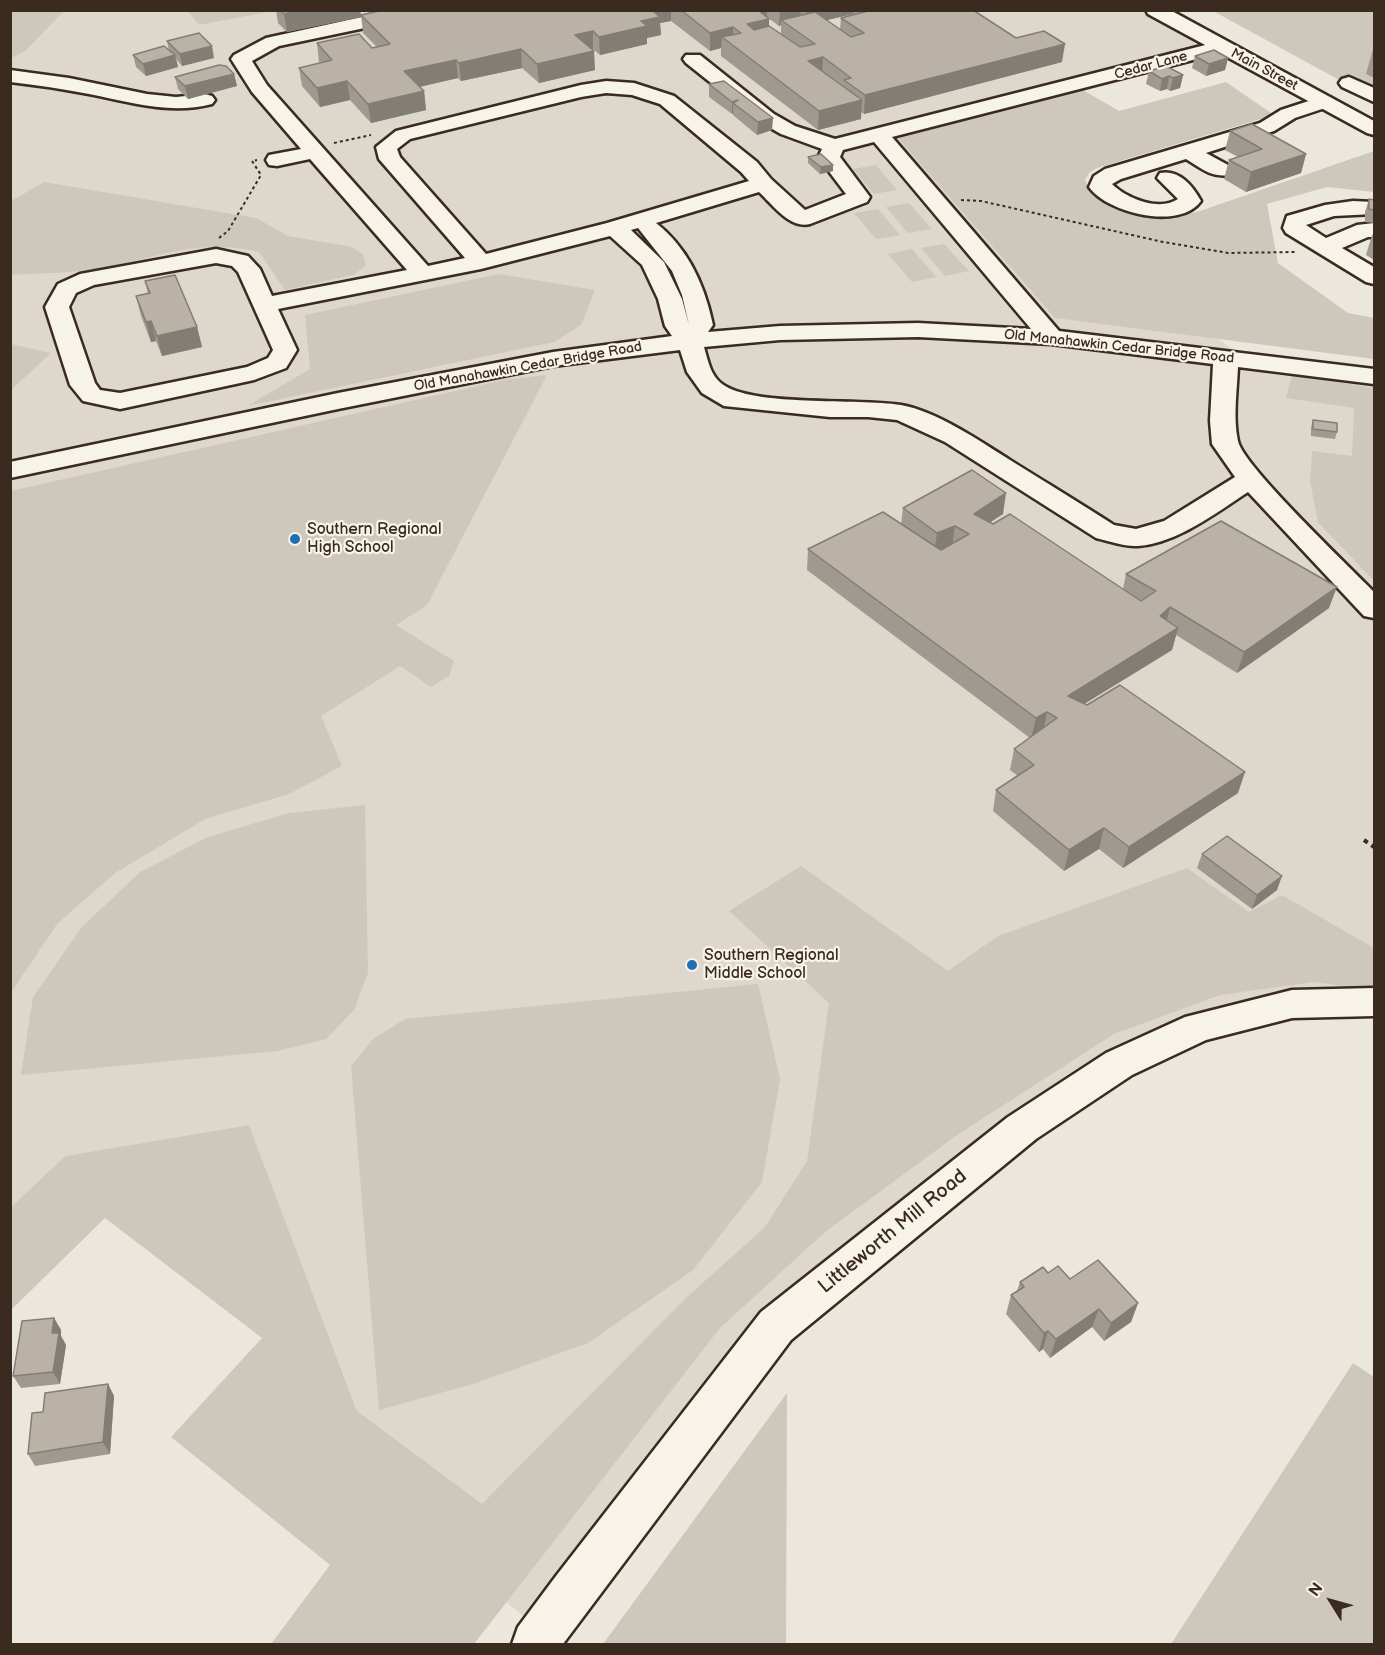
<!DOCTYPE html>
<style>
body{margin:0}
#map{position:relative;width:1385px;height:1655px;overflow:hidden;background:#ece7dc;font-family:"Balsamiq Sans",sans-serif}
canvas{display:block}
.frame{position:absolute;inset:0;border:12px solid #3b2a1e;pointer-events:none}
.north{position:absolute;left:1301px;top:1571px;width:60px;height:60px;-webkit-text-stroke:4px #f7f3e8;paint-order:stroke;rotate:307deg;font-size:16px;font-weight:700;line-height:24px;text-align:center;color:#3b2a1e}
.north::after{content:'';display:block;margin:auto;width:21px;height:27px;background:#3b2a1e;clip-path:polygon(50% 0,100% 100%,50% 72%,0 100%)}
</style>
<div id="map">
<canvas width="1385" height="1655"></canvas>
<div class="frame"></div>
<div class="north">N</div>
</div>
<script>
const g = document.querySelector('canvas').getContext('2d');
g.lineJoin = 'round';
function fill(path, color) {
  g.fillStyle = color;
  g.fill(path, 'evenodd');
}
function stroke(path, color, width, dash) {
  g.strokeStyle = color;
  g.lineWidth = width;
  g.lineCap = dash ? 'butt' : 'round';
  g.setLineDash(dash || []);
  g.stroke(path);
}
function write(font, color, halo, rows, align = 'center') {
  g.font = font + ' "Balsamiq Sans",sans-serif';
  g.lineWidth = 4.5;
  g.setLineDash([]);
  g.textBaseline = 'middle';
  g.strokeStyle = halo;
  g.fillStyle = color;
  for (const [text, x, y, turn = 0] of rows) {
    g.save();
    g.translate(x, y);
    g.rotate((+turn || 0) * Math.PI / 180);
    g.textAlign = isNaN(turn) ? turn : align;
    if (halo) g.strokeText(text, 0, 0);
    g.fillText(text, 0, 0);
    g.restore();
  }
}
const built = new Path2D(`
 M1155,10l66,37 -303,79 331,235 125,15v626l-82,2 -173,60 -343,262 -232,307 -149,-122 -146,-386 -184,31 -54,51v-1196z`);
const green = new Path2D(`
 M11,10h53v1l-40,41 -13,6z
 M188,11h-1h86l-74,14z
 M1213,11h161v88z
 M1226,82l48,33 -177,53 -8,5 -4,7c2,5 4,9 8,12 13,11 56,21 73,23 11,1 23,-1 34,-4l174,-60v41l-47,-5 -60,17 11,59 70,50 26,5v41l-319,-41 -159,-182 187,-46 36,21z
 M876,165l21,25 -23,4 -21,-25z
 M44,182l212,36 32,18 64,11 11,7 3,12 -13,9 -68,15 -26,-38c-59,-14 -100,5 -157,16 -30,5 -62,5 -91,7v-74z
 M909,203l23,26 -24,4 -22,-26z
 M878,209l22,26 -24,4 -22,-26z
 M944,244l25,27 -24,5 -24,-28z
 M912,249l24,28 -24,5 -24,-28z
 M499,274l96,16 -14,35 -27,17 -307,64 63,-37 -5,-54z
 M11,344l40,9 -40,37 -1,-46z
 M547,375l-120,230 -31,20 58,36 -5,15 -18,11 -31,-21 -79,50 21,50 -53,28 -84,25 -90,54 -58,51 -45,67 -1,8v-508l493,-111z
 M1292,375l82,13v193l-56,-59 -8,-41 2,-30 40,5 2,-48 -68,-10z
 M365,805l3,168 -14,37 -28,29 -49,12 -256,24 12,-78 49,-70 58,-55 68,-35 81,-24z
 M801,866l147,105 50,-35 189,-68 62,44 33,-17 92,53v42l-60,-8 -94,13 -106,39 -157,101 -132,97 -105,96 -246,316h-203l59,-79 -159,-128 91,-99 -157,-120 -94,92v-103l54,-51 184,-31 108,286 125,93 204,-206 79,-71 42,-66 22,-158 -100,-92z
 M758,984l22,95 -18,103 -69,88 -105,73 -115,41 -94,26 -28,-344 22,-27 32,-20z
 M1353,1363l21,14v267h-203z
 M787,1393l-1,251h-183z`);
const pathFar1 = new Path2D(`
 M334,143l37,-8
 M961,200l20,1 182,41 65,11 68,-1
 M219,238l9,-7 33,-56 -9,-14 5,-1`);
const path = new Path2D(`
 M1364,840l10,7`);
const minor = new Path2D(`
 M394,10h37l-2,4 -7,2 -143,30 -27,15 15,24 161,181 37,-8 -86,-99 -3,-12 20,-16 185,-46 25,-4 28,2 40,13 83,66 14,17 34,31 41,-16 -28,-37 4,-8 -41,-15 -21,-12 -74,-59 -3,-4 3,-4h14l74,59 21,12 40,13 386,-98 7,2 3,4 -3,4 -336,86 167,194 315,38v15l-136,-17c-1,24 -5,51 0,74 5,25 113,127 136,151v26l-10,-2 -116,-124c-32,21 -71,51 -110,54 -13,1 -29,-5 -42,-8l-151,-96 -48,-22 -29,-3h-38l-106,-11 -22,-13 -15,-21 -7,-22 -127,16 -215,43 -328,69v-16l328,-69 215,-41 119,-16 -7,-10 -7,-27 -16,-34 -32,-29 -129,33 -203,40 19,41 -11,18 -32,12 -134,29 -37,-8 -13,-16 -25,-78 13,-23 22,-10 136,-25 32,7 12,13 12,27 135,-26 -97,-111 -33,7 -8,-1 -3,-5 3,-5 32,-6 -49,-57 -21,-33 3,-4 32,-17zM606,93l26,2 28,9 81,68 8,9 -142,42 -121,31 -86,-97 -3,-8 13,-10 171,-42zM874,142l157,187 -113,-6 -138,3 -72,6 5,-7c-8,-39 -25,-77 -57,-102l103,-31c14,13 31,37 51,32l57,-22 3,-5 -30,-40 3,-7zM638,228l34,43 10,24 7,30 -7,-26 -18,-37 -33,-32zM216,263l16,3 6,6 35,78 -5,8 -21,9 -127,26 -20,-3 -5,-7 -26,-76 7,-14 18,-8zM918,337l133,7 162,20 -3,57 2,23 23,33 -71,44 -28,8 -22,-4c-34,-22 -69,-43 -104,-65 -30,-19 -74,-49 -109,-55 -44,-7 -148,2 -179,-21 -12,-9 -14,-24 -18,-37l76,-7z
 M10,70l59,8 78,16 29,3 29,-3 7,2 3,4 -3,4c-42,11 -82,-2 -123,-10 -26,-5 -52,-9 -79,-12z
 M1349,77l25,11v14l-32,-15 -3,-4 3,-4z
 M1324,96l7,2 3,4 -3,4 -36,12 -21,13 -68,22 22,12 3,5 -3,5c-16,3 -29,-8 -42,-16l-65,20 -9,5c14,14 47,28 66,15l-21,-21 3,-5c19,-4 33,13 41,28 -21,30 -94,12 -112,-14l5,-11 11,-7 155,-46 21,-13z
 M1353,201l21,1v12l-40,2 -28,9 20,13 31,-13 17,-2v14h-6l-26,11 32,19v17l-8,-2 -80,-49 -3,-5 4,-12 38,-11z
 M1374,988v28l-82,2 -86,22 -74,35 -96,64 -245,201 -228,304h-51l6,-17 38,-51 205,-264 247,-195 98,-64 79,-36 107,-27z`);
const highway = new Path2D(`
 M1146,10h24l204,111v14l-7,-2 -219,-119z`);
const wall = new Path2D(`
 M276,10h84l1,7 -74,15 -9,-9z
 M384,10h589l43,28 46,24 -198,52 -3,-2v7l-43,11 -97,-74v-8l-11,3 -39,-30 -11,2 1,12 -14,3v6l-47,11 -7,-6 -1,1 3,20 -56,13 -17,-15 -61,13 -3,-3 -39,9 5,4 2,19 -55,13 -21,-23 -30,7 -18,-21 -3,-18 22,-5 -2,-1 -2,-19 55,5 5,-1 -14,-14 -2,-18zM853,14l1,1 -13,3 -1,12 -14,-10zM767,17l12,9 2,-1v9l-12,-8v-7z
 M167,41l47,17 -32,8 -6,-7 2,8 -32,9 -10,-9 -3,-12 36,-4z
 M1373,49h1v29l-8,-4z
 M1195,56l33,2 -3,12 -19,6 -14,-8z
 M1149,71l34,4 -3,13 -10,3 -3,-2 -7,2 -14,-7z
 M234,74l3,12 -49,13 -10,-10 -3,-12z
 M709,84l63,46 -15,5 -24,-20v-1h-1l-23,-17z
 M1230,131l76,23 -5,19 -55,19 -22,-13 5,-19 9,-3 -13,-7z
 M808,157l25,14 -13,3 -12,-11z
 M1369,199l5,1v23l-9,-1v-10z
 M1374,234v26l-8,-5 6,-20z
 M145,281l52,46 5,20 -40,9 -6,-15 -5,1 -10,-26 -5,-20 12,-2z
 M1313,420l24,12 -2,7 -24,-3v-9z
 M903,508l100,6 -13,8 133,67 3,-15 203,34 -92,65 -61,-38 -4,15 -88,54 154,89 -115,75 -24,-19 -35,22 -71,-60 3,-21 22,-14 -8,-6 4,-21 16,-11 -223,-168 1,-21 93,-24z
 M1202,854l75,36 -25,19 -55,-41z
 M1048,1273l22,6 68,24 -7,19 -27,19 -12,-14 -42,31 -7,-9 -4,3 -33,-38 5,-19 6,-4 3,-9z
 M54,1318l7,12v6l5,9 -6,39 -39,4 -8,-12z
 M108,1384l6,12 -4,58 -75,12 -7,-12 15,-42z`);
const shadedWall = new Path2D(`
 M300,10h60l1,7 -74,15 -3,-18z
 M649,10h22v11l-11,2 1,12 -14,3v6l-47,11 -1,-18 42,-16z
 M748,10h19v7z
 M780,10h21l-1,11 -19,-1v5l-2,1z
 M807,10h46v4l-47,11z
 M769,19v18l-23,5 1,-18z
 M733,27v18l-11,-8 -1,11 -11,3v-18z
 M593,31v18l-17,4 -1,-18z
 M1065,44l-3,18 -198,52 1,-19z
 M212,46l2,12 -32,8 -2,-12z
 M521,49l1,19 -61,13 -2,-18z
 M594,51l1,19 -56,13 -2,-19z
 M175,55l3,12 -32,9 -3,-12z
 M823,57l-1,19 -14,-15z
 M1228,58l-3,12 -19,6 3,-12z
 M456,60l2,18 -52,12 -2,-19z
 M234,74l3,12 -49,13 -3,-13z
 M1183,75l-3,13 -10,3 3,-13z
 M1169,76l-2,13 -7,2 2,-12z
 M347,81l3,19 -30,7 -3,-19z
 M424,91l2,19 -55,13 -3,-19z
 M738,100l-5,3v11h-1v-12z
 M862,100l-1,19 -43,11 1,-19z
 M773,118l-1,12 -15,5 1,-13z
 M1306,154l-5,19 -55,19 5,-20z
 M833,165v6l-13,3 1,-7z
 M151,321l5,20 -5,1 -5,-20z
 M197,327l5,20 -40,9 -5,-20z
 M1006,493l-3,21 -32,21 3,-21z
 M955,526l-3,21 -18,7 3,-21z
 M1337,587l-8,21 -92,65 7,-21z
 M1170,607l-5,21 -5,-12z
 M1178,628l-6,22 -109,67 5,-21z
 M1047,712l-4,21 -12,6 5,-21z
 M1245,772l-7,21 -115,75 6,-21z
 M1104,828l-5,21 -35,22 5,-21z
 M1282,876l-5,14 -25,19 5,-14z
 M1138,1303l-7,19 -27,19 7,-18z
 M1099,1309l-7,18 -42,31 6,-19z
 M54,1318l7,12v6l5,9 -6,39 -7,-12 -1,-39z
 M1048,1331l-5,18 -4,3 5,-19z
 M108,1384l6,12 -4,58 -7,-12z`);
const building = new Path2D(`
 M280,10h20l-16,4z
 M384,10h268l8,7 -19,4 6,5 -48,11 -6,-6 -18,4 19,16 -57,13 -16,-15 -62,14 -3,-3 -52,11 20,20 -56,13 -21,-23 -30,7 -18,-20 33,-8 -15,-17 42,-9 13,14 18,-4 -29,-29z
 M681,10h77l11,9 -22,5 7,6 15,-4 31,21 15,-3 -34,-24 34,-8 36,25 13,-4 -23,-15 31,-8h101l43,28 28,-7 21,13 -200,51 -21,-15 7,-2 -28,-21 -15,4 54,39 -43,11 -97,-74 19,-4 -8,-6 -23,6z
 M199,33l13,13 -32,8 -13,-13z
 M164,46l11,9 -32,9 -10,-9z
 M1214,50l14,8 -19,6 -14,-8z
 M219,65l7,1 8,8 -49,12 -10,-9z
 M1166,66l17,9 -10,3 -4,-2 -7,3 -13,-8z
 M724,81l49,37 -15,4 -25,-19 5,-3 -6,2 -23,-18z
 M1252,124l54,30 -55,18 -22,-12 33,-11 -32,-18z
 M821,154l12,11 -12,2 -13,-10z
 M1369,199l5,1v10l-5,-1z
 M175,275l22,52 -40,9 -6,-15 -5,1 -10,-26 14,-3 -5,-12z
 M1313,420l24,3v9l-24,-3z
 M972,470l34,23 -32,21 19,10 17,-10 131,87 15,-10 -30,-17 95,-53 116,66 -93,65 -74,-45 -10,9 18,12 -110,68 19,9 33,-20 125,87 -116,75 -25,-19 -35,22 -73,-60 38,-25 -20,-16 43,-31 -10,-6 -11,6 -228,-169 75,-37 58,38 28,-16 -14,-8 -18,7 -34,-25z
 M1227,836l55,40 -25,19 -55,-41z
 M1098,1260l40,43 -27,20 -12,-14 -43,30 -8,-8 -4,2 -33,-38 13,-8 -4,-5 23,-15 5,6 10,-7 12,13z
 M54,1318l-2,15h7l-6,39 -40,4 9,-55z
 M108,1384l-5,58 -75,12 4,-41 11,-1 2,-19z`);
const markers = [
 [295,539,6,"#1f6fb2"],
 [692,965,6,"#1f6fb2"]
];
const farStreetnames = [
 ["Cedar Lane",1151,66,-15],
 ["Main Street",1264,70,28],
 ["Old Manahawkin Cedar Bridge Road",1119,347,6],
 ["Old Manahawkin Cedar Bridge Road",528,367,-10]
];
const poiNames = [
 ["Southern Regional",307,530],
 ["High School",307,548],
 ["Southern Regional",704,956],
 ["Middle School",704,974]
];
const nearStreetnames = [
 ["Littleworth Mill Road",893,1232,-39]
];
fill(built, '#ddd7cc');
fill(green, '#cec8bc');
stroke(minor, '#3b2a1e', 5);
stroke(highway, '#3b2a1e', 5);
stroke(pathFar1, '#3b2a1e', 2, [3, 3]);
stroke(path, '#3b2a1e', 4, [4.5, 4.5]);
fill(minor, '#f7f3e8');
fill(highway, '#f7f3e8');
fill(wall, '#a09990');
fill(shadedWall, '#827d75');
fill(building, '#bab2a7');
stroke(building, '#827d75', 1.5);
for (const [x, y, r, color] of markers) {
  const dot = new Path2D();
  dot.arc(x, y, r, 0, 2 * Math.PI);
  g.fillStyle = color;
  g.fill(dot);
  stroke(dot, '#f7f3e8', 2);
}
write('14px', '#3b2a1e', '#f7f3e8', farStreetnames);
write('16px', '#3b2a1e', '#f7f3e8', poiNames, 'left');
write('20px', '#3b2a1e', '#f7f3e8', nearStreetnames);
</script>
